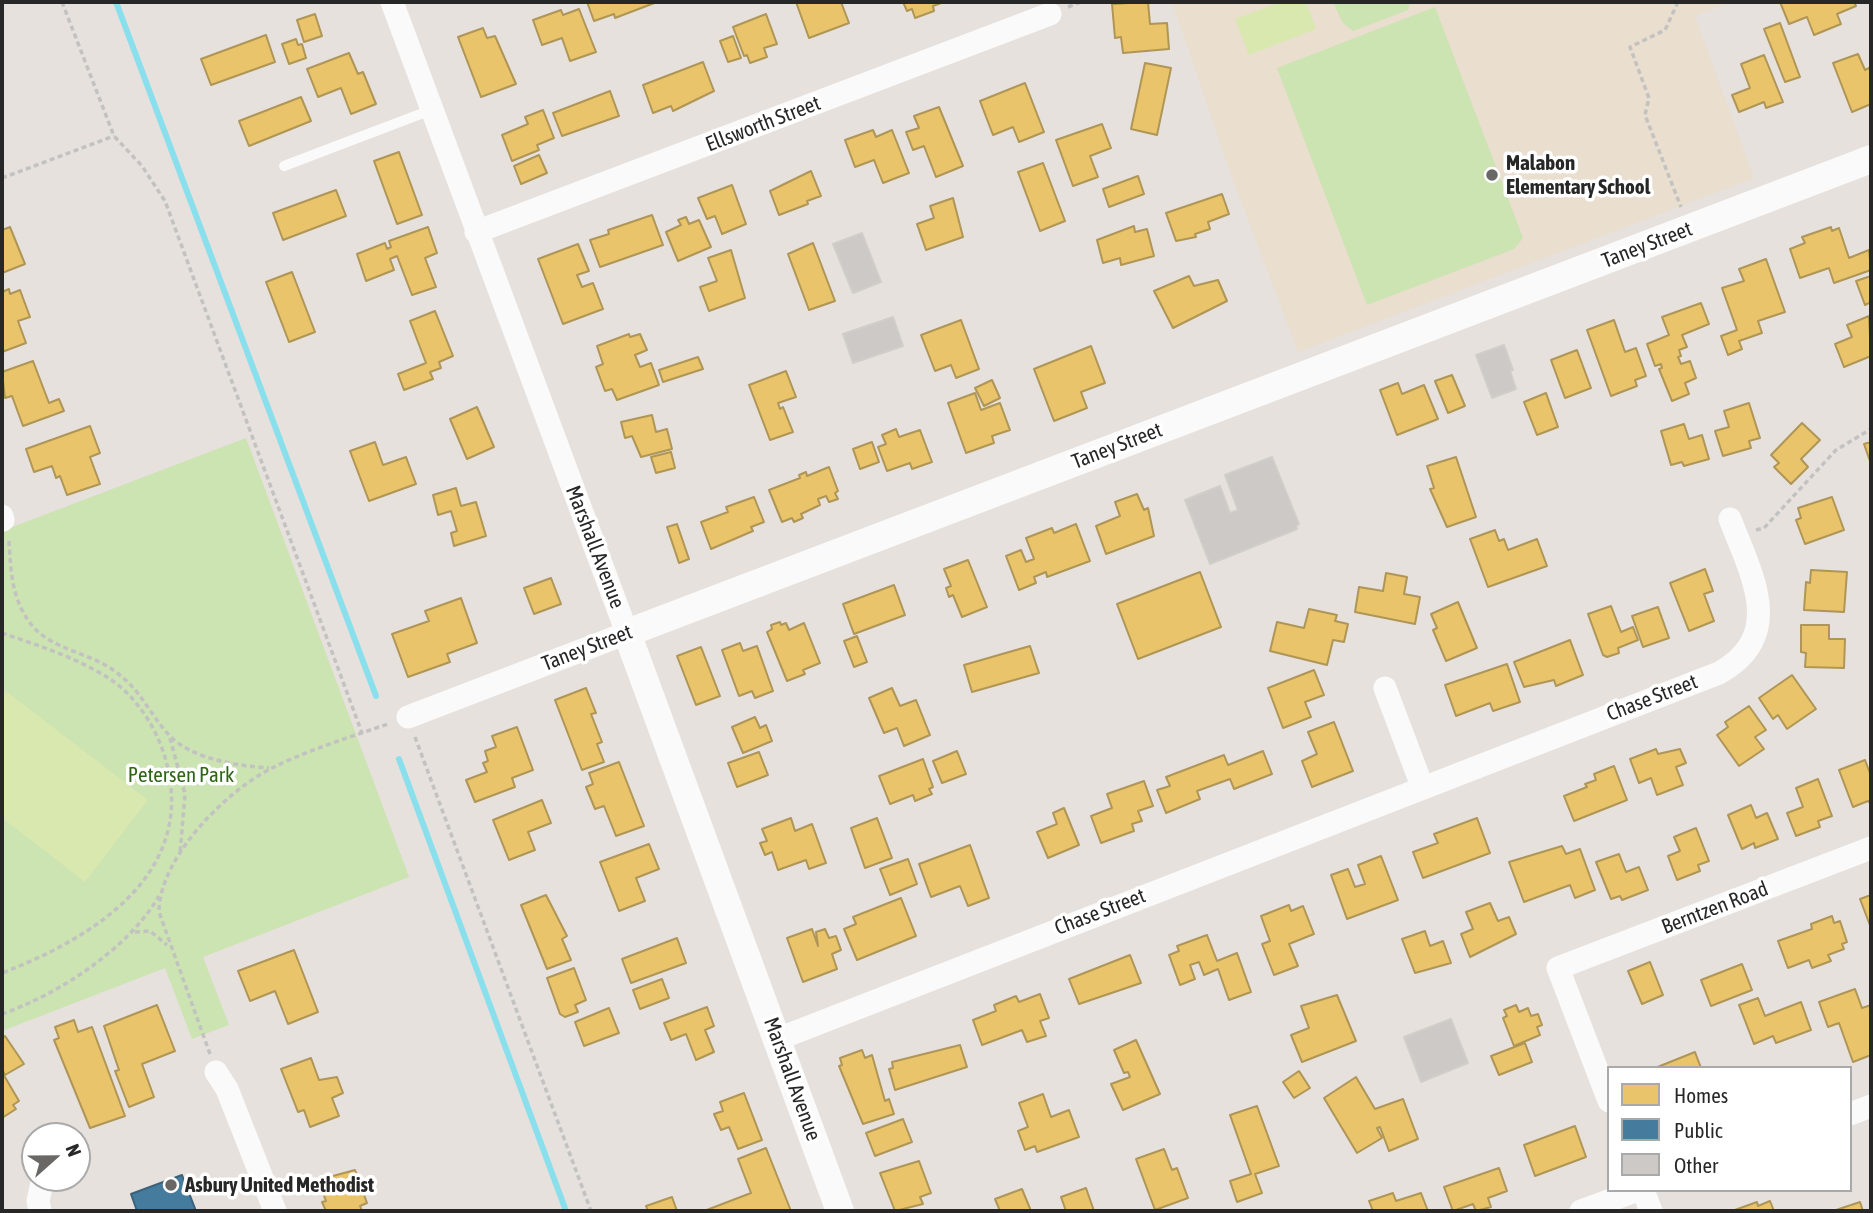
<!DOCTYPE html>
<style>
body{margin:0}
#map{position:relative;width:1873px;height:1213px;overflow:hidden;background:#e6e1dc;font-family:"Asap Condensed",sans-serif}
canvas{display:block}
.frame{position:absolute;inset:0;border:4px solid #272727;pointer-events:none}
.legend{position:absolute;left:1607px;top:1066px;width:245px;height:126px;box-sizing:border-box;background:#fff;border:2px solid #a9a9a9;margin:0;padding:9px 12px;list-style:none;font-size:21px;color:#272727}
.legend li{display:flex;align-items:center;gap:14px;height:35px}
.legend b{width:35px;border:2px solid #a9a9a9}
.north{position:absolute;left:21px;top:1122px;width:70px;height:70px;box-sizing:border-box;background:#fff;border:2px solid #a9a9a9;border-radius:50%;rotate:69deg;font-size:19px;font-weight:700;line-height:28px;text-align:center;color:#272727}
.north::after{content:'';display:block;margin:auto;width:24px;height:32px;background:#6a6866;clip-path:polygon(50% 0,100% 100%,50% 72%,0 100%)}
</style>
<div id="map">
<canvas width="1873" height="1213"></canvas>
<div class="frame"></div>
<ul class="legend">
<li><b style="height:19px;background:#e9c46a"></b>Homes</li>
<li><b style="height:19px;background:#457b9d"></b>Public</li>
<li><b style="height:19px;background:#ccc9c6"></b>Other</li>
</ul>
<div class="north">N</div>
</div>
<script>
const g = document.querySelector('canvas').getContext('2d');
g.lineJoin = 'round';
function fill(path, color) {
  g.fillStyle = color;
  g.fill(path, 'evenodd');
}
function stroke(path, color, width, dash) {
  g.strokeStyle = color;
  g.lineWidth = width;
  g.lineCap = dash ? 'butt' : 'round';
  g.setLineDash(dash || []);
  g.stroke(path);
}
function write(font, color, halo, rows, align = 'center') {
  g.font = font + ' "Asap Condensed",sans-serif';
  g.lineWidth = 7;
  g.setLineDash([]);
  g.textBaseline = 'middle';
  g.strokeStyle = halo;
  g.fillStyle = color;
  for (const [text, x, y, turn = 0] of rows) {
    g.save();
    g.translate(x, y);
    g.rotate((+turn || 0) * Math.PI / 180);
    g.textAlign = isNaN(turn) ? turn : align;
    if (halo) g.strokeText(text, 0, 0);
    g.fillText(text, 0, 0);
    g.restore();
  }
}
const education = new Path2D(`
 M1172,2h559l-36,14 59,162 -456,174 -68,-180z`);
const green = new Path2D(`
 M1333,2h77l-2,8 -55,21 -10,-8z
 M1435,7l88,231 -9,11 -147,56 -90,-237z
 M246,438l163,439 -206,80 26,68 -37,14 -27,-71 -163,63v-500z`);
const pitch = new Path2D(`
 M1281,2h25l10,27 -67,26 -14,-36z
 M2,688l146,112 -63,82 -83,-64z`);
const homes = new Path2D(`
 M587,2h70l-42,16 -1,-4 -20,7z
 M796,2h45l8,21 -40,15z
 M903,2h41l-11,4 1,5 -19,7 -3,-9 -5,2z
 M1148,2l2,22 17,-1 2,26 -46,4 -2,-16 -6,1 -3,-34z
 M1780,2h74l2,4 -19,8 4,10 -27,11 -7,-18 -18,7z
 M579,9l17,43 -26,9 -8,-23 -20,7 -9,-25 28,-10 2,5z
 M315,14l7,22 -18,6 -7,-22z
 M766,14l11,30 -13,4 3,9 -17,6 -3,-8 -3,1 -11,-29z
 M1780,23l20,54 -15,5 -21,-53z
 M483,28l4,10 8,-2 21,48 -35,13 -23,-60z
 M266,35l9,27 -64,23 -10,-26z
 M733,36l8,22 -13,4 -8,-21z
 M296,39l2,6 4,-1 4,14 -17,6 -7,-20z
 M349,53l9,21 5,-2 13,32 -25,10 -10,-26 -23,9 -11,-28z
 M1858,54l7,16 6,-3v37l-19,8 -19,-49z
 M1764,55l19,47 -17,6 -2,-6 -25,10 -7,-17 18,-7 -9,-24z
 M703,62l11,29 -41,20 -2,-5 -18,7 -10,-28z
 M1145,63l26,5 -14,67 -26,-6z
 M1025,83l19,49 -25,10 -6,-15 -20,8 -13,-34z
 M610,91l9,25 -57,20 -9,-23z
 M301,97l10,24 -62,25 -10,-25z
 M939,107l24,59 -27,11 -12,-31 -11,4 -7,-18 13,-4 -5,-12z
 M543,110l11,28 -17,7 2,5 -27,11 -10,-26 26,-11 -3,-7z
 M1102,124l9,24 -21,8 8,21 -25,9 -17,-46z
 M873,130l3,7 16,-7 17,43 -26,10 -9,-23 -19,7 -10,-27z
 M399,152l23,63 -25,9 -23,-63z
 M539,155l8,18 -26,11 -7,-18z
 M1043,163l22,58 -25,10 -22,-59z
 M811,171l10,25 -14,5 1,3 -29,11 -9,-24z
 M1138,176l6,18 -35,13 -6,-18z
 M732,185l14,39 -24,10 -7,-18 -8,3 -9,-21z
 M336,190l10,26 -63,24 -10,-27z
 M1222,194l7,20 -21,8 2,7 -15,5 1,3 -20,4 -10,-28z
 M953,198l10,39 -37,13 -9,-26 17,-6 -4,-12z
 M652,215l11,30 -63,22 -10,-27 19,-6 -1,-4z
 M686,217l3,7 10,-4 12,27 -33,14 -12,-29 15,-7 -3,-5z
 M1134,226l1,6 12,-3 7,27 -33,9 -1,-7 -17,5 -6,-23z
 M10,227l15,37 -23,9v-43z
 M428,227l9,26 -12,5 11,29 -24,8 -15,-39 -7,3 4,11 -28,11 -9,-27 28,-11 2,6 4,-2 -2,-6z
 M1831,227l1,4 7,-3 10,30 20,-8 2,20 -37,13 -5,-15 -29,10 -10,-29 15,-6 -3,-6z
 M813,243l22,58 -26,9 -21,-56z
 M578,244l11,27 -12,4 5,12 11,-4 10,26 -40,15 -25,-65z
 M731,250l14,48 -36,13 -9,-24 17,-6 -9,-23z
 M1766,259l19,53 -27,9 4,12 -23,8 3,8 -14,6 -7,-19 16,-6 -15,-42 22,-7 -5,-12z
 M292,272l23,60 -26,10 -23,-60z
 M1189,276l5,10 24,-6 9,21 -54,27 -19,-37z
 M1871,276v26l-6,3 -9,-24z
 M9,289l1,5 10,-4 10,27 -12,4 8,22 -24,9v-60z
 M1701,303l8,21 -27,11 5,12 -8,3 2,6 -3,1 3,7 9,-3 6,17 -11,5 4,11 -17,7 -13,-32 3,-1 -1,-4 -6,2 -8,-22 22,-9 -7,-18z
 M435,311l18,45 -14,6 2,6 -11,4 3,7 -29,11 -6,-16 28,-11 -16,-42z
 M1869,316l2,40 -27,11 -9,-23 17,-7 -5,-12z
 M961,320l18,49 -23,9 -5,-13 -16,6 -14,-36z
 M1614,320l11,32 11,-4 10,28 -11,4 2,6 -26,10 -24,-66z
 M629,334l1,3 10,-3 7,16 -12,5 5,12 11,-4 8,22 -42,15 -5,-11 -7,2 -9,-24 7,-3 -6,-18z
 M1091,346l14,37 -24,9 6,16 -33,13 -20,-52z
 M1577,350l14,38 -26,10 -14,-38z
 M698,357l5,12 -40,13 -4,-12z
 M33,361l16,42 10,-4 5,12 -41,15 -11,-30 -7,2 -3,-26z
 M786,371l10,26 -18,6 2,6 3,-2 10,25 -23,8 -21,-55z
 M1452,375l13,31 -17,7 -13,-32z
 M992,380l8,18 -16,8 -9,-18z
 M1398,383l4,11 22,-9 14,34 -41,16 -17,-45z
 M975,393l6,17 19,-7 10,27 -18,6 2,7 -28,10 -18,-50z
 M1546,393l12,34 -21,8 -13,-33z
 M1749,403l11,35 -11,3 2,7 -28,8 -8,-25 14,-4 -5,-16z
 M477,407l17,40 -27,12 -17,-40z
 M652,415l4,17 11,-3 5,20 -31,8 -9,-21 -7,2 -4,-16z
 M1802,423l18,17 -19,19 7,8 -17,17 -17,-17 5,-4 -8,-8z
 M1684,424l5,15 13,-4 7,24 -25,7 -2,-4 -11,3 -10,-34z
 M90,426l10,27 -10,4 10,27 -33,11 -7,-19 -4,2 -4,-12 -18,6 -8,-23z
 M896,429l3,8 21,-7 12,32 -20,7 -2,-6 -23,8 -9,-24 8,-3 -4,-9z
 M375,442l8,23 23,-8 10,27 -47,17 -19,-50z
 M872,442l7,20 -19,7 -7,-20z
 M1871,442v22l-7,-20z
 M671,452l4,16 -19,5 -5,-16z
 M1456,457l20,60 -29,10 -17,-38 4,-1 -7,-22z
 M829,467l9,24 -3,2 3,6 -9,3 -3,-6 -8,3 2,6 -19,9 2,4 -9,4 -2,-4 -10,4 -13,-32 31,-12 -1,-3 7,-3 1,4z
 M456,488l5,18 15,-4 10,34 -32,10 -3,-13 6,-2 -6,-20 -13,4 -5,-20z
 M1137,494l7,16 4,-2 6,28 -48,18 -10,-28 24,-10 -5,-14z
 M754,497l10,25 -13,5 2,4 -42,18 -10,-27 27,-10 -2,-5z
 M1832,497l12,33 -39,14 -9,-24 5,-2 -3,-10z
 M677,524l12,35 -10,4 -12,-36z
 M1076,524l14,37 -43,16 -1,-5 -12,5 2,6 -17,7 -13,-34 15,-6 5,12 8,-3 -8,-21 26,-10 2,5z
 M1495,530l4,11 5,-2 4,11 29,-11 10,27 -59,21 -18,-48z
 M968,560l19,47 -25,10 -9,-22 -4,2 -3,-9 5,-2 -7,-17z
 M1705,569l8,22 -9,3 10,27 -25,10 -19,-48z
 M1811,570l36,2 -3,40 -40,-2 2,-28 4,1z
 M1200,572l21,55 -83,32 -21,-55z
 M1386,573l21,4 -3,17 16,3 -5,27 -60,-12 4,-25 24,4z
 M551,578l10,26 -27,10 -10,-26z
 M894,585l11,30 -51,19 -11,-30z
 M461,598l16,45 -30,11 3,8 -42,15 -16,-43 37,-13 -4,-10z
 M1458,602l19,46 -31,13 -13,-31 4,-2 -6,-14z
 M1611,606l10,26 12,-5 5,13 -20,8 1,5 -12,4 -4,-2 -15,-41z
 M1658,607l11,31 -26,9 -11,-31z
 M1309,609l28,6 -2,6 13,3 -4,18 -11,-2 -6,25 -57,-14 7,-29 27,6z
 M780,622l1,3 5,-2 3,7 15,-7 16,40 -17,7 2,4 -18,7 -20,-49 5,-3 -1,-4z
 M1801,625h28v14h16l-1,29 -39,-1 1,-14 -5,-1z
 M857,636l10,26 -13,5 -10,-26z
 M1570,640l13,35 -27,11 -2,-6 -30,7 -10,-25z
 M740,643l3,8 14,-5 16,45 -18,7 -3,-7 -13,5 -17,-46z
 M1030,646l9,27 -67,19 -8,-27z
 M701,647l19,49 -24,9 -19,-49z
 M1507,664l13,38 -27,9 -3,-8 -34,13 -11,-31z
 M1314,670l10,25 -19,7 6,15 -28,11 -15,-40z
 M1792,675l24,34 -29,20 -9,-14 -5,4 -14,-21z
 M586,688l10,25 -5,1 11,28 -5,2 7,18 -22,8 -27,-70z
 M892,688l8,18 16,-6 14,35 -26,11 -7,-18 -13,5 -15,-35z
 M1749,706l17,24 -11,7 9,12 -25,17 -22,-31 11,-8 -3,-5z
 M755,717l5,11 6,-3 6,16 -29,12 -11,-26z
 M1334,722l19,49 -41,16 -10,-26 15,-7 -9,-22z
 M517,727l16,43 -21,8 3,9 -40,15 -9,-22 21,-8 -4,-9 5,-2 -3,-10 11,-4 -4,-11z
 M1656,749l2,5 22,-5 6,14 -10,4 7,18 -26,10 -6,-17 -12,5 -9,-24z
 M957,751l9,23 -24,9 -9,-22z
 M1263,751l9,23 -38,15 -4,-10 -33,12 3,8 -34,14 -9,-23 13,-4 -4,-9 58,-22 4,10z
 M759,752l9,23 -31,12 -9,-24z
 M923,759l10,28 -4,2 3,5 -17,7 -2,-6 -23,9 -11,-28z
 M1865,760l6,16v28l-3,-3 -15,6 -14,-37z
 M619,762l25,64 -28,10 -12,-30 -9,3 -9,-22 7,-3 -4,-11z
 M1614,766l13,34 -53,21 -10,-25 23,-9 -2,-3 11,-4 -2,-6z
 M1818,779l14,37 -14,5 2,6 -24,9 -9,-23 16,-6 -7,-19z
 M1144,781l9,25 -15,5 4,10 -10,3 2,7 -33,12 -10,-27 21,-8 -5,-14z
 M542,800l9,23 -23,9 7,18 -26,10 -16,-40z
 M1751,805l5,13 11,-5 11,26 -23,9 -1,-5 -12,6 -14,-34z
 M1064,808l15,37 -31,13 -11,-26 20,-8 -4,-11z
 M791,818l4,13 17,-7 14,39 -17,6 -3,-9 -28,10 -6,-18 -7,3 -5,-12 7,-2 -5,-12z
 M877,818l15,40 -27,10 -14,-40z
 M1477,818l13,35 -67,25 -10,-26 25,-9 -4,-9z
 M1696,828l13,33 -11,4 2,6 -23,9 -9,-24 12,-5 -6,-14z
 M649,844l10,25 -23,9 9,23 -26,10 -19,-49z
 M970,845l19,53 -21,8 -8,-20 -29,11 -12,-33z
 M1562,846l4,8 14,-5 15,41 -20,8 -5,-13 -46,17 -15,-40z
 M1619,854l7,18 13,-5 9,23 -26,10 -2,-4 -9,3 -15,-37z
 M1381,856l17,44 -51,19 -16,-44 17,-6 7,18 10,-3 -7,-19z
 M908,859l9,25 -27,11 -10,-26z
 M546,895l21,41 -5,3 9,21 -24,9 -26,-64z
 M1871,895v33l-11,-29z
 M901,898l15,38 -59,24 -13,-31 12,-5 -3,-7z
 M1490,903l8,18 11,-4 7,17 -46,23 -9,-23 12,-5 -7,-17z
 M1289,905l2,6 12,-5 11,28 -25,10 9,22 -24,9 -12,-31 8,-3 -9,-25z
 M1832,916l2,7 6,-2 7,21 -5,2 2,5 -16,6 3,6 -19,7 -3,-8 -21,8 -10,-27 34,-12 -1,-5z
 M812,929l6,17 -2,-14 9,-3 4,9 7,-2 5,14 -9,4 5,15 -34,13 -16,-44z
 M1425,931l5,15 13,-5 8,22 -36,10 -13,-34z
 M1207,935l10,26 20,-8 14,39 -22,8 -11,-31 -14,6 -5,-13 -9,3 5,14 -15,6 -11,-30 10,-4 -2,-5z
 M677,938l9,25 -55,20 -9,-24z
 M294,950l24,62 -30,12 -13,-33 -25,10 -12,-30z
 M1130,955l11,28 -62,21 -10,-25z
 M1650,962l13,33 -21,9 -14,-33z
 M1742,964l10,26 -41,16 -10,-26z
 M574,968l12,32 -11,5 3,7 -13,5 -5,-3 -13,-36z
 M662,979l7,19 -29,11 -7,-19z
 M1855,989l7,19 9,-3v50l-18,7 -14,-39 -11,4 -9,-25z
 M1040,994l9,24 -9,3 6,15 -19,6 -5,-12 -40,15 -9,-25 23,-9 -2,-6 22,-9 3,6z
 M1337,995l19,46 -54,21 -11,-27 18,-7 -8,-22z
 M1758,998l7,18 36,-14 10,28 -35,13 -3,-7 -19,8 -15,-39z
 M157,1005l18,46 -33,13 12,33 -25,10 -14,-36 4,-1 -15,-44z
 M1516,1005l3,7 9,-4 3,8 7,-2 4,11 -5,2 3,8 -26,11 -11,-28 4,-2 -3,-6z
 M707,1007l7,19 -9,4 9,22 -18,8 -10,-26 -15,6 -7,-17z
 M609,1008l10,25 -35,13 -9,-24z
 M74,1020l4,12 14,-5 33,89 -35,12 -36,-88 5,-2 -4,-11z
 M5,1036l19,28 -19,11 -3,-6v-31z
 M1136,1040l24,54 -37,16 -12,-26 19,-7 -2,-5 -4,1 -10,-23z
 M1525,1043l7,19 -33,13 -8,-19z
 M960,1045l7,22 -72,23 -6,-21 4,-1 -1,-6z
 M862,1050l3,8 7,-3 13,46 4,-2 5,15 -31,10 -24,-58 3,-1 -2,-7z
 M1695,1052l6,16h-46z
 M311,1058l8,22 18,-3 6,16 -11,5 7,18 -29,11 -6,-17 -6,2 -17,-43z
 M1299,1071l11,17 -16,10 -11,-16z
 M2,1072l17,29 -6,4 3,4 -14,9z
 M1356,1077l19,32 28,-10 15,40 -29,12 -9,-24 -3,1 5,10 -25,15 -33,-55z
 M744,1093l18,47 -24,9 -9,-22 -8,3 -7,-16 9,-3 -3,-9z
 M1043,1094l8,23 18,-7 10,27 -42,15 -2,-6 -10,4 -7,-19 10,-4 -9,-24z
 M1257,1106l22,60 -24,8 7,19 -25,9 -7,-21 21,-7 -21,-59z
 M903,1119l9,23 -37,14 -9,-23z
 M1575,1126l11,31 -51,19 -11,-31z
 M766,1148l25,63h-87l47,-18 -13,-34z
 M1164,1149l8,21 5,-2 11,30 -33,12 -19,-51z
 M919,1161l12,32 -11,4 3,7 -28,7 -15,-38z
 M1499,1168l8,23 -19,7 3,9 -15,4 -3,-7 -20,7 -9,-24z
 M355,1170l12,33 -7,3 2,5h-36l-4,-9 4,-1 -8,-21z
 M1086,1188l8,23h-28l-5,-14z
 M1022,1189l9,22h-31l-5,-12z
 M1393,1193l3,8 25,-8 7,18h-55l-4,-10z
 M672,1197l5,14h-29l-2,-5z
 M1770,1201l4,10h-42l25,-9 1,4z
 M1860,1202l3,9h-30z`);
const public = new Path2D(`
 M182,1175l14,36h-59l-6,-17z`);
const stream = new Path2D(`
 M116,2l260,694
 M399,759l167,452`);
const building = new Path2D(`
 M862,233l19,49 -28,11 -20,-49z
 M893,317l10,29 -50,17 -10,-29z
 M1504,345l9,25 -3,1 6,18 -24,9 -16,-43z
 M1272,457l27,67 -3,2 1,3 -87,35 -25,-64 35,-14 10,27 8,-3 -13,-35z
 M1451,1019l17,44 -47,19 -17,-45z`);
const path = new Path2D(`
 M62,2l52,134 28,30 23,35 197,532
 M1678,2l-13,28 -35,17 19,51 -4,17 36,92
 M1068,7l13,-5
 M2,178l112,-42
 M1756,530l8,-2 72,-78 35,-21
 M9,541c2,29 2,56 21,82 19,26 58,29 83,47 28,19 35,42 56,65 22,24 69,31 100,33
 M2,633c35,12 76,25 108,46 27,18 48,51 56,82 31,113 -73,177 -164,212
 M415,737l176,474
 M170,738l15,56 -5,60
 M135,932l15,-1 17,14
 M2,1014c57,-20 126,-65 157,-118
 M210,1054l-51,-142c0,-54 67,-121 113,-144 36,-18 78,-31 116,-44`);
const service = new Path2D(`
 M284,166l147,-56`);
const minor = new Path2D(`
 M392,2l235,631 -219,84
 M476,232l574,-218
 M2,516l1,4
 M1385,688l37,98
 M778,1039l941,-366c68,-38 32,-99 11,-154
 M216,1072l11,17 48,122
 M1609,1101l-51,-133 313,-120
 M1850,1114l21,-8
 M1643,1190l8,21
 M40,1211l-2,-10 5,-23
 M1581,1211l57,-21`);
const tertiary = new Path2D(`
 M840,1211l-213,-578 1244,-474`);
const markers = [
 [1492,175,7,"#6a6866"],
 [171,1185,7,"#6a6866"]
];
const streetNames = [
 ["Ellsworth Street",763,124,-21],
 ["Taney Street",1647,245,-21],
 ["Taney Street",1117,446,-21],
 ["Marshall Avenue",595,547,69],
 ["Taney Street",587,648,-21],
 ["Chase Street",1652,698,-21],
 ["Berntzen Road",1715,908,-21],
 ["Chase Street",1100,912,-21],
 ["Marshall Avenue",792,1079,70]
];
const poiNames = [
 ["Malabon",1506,163],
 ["Elementary School",1506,187],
 ["Asbury United Methodist",185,1185]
];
const parkNames = [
 ["Petersen Park",181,775]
];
fill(education, '#eadecf');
fill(green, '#cce3b2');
fill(pitch, '#d9e8af');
fill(homes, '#e9c46a');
stroke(homes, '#af9556', 2);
fill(public, '#457b9d');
stroke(public, '#3c627a', 2);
stroke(stream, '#8adfed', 6);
fill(building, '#ccc9c6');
stroke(building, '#d1cdc8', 2);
stroke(path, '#c2c2c1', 3.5, [5, 3.5]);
stroke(service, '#fbfafa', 10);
stroke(minor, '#fbfafa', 23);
stroke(tertiary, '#fbfafa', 28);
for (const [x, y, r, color] of markers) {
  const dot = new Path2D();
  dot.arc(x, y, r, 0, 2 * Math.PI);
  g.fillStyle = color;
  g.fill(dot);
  stroke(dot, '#fff', 2.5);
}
write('21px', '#272727', '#fff', streetNames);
write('bold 21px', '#272727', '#fff', poiNames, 'left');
write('21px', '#2f6615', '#fff', parkNames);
</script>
